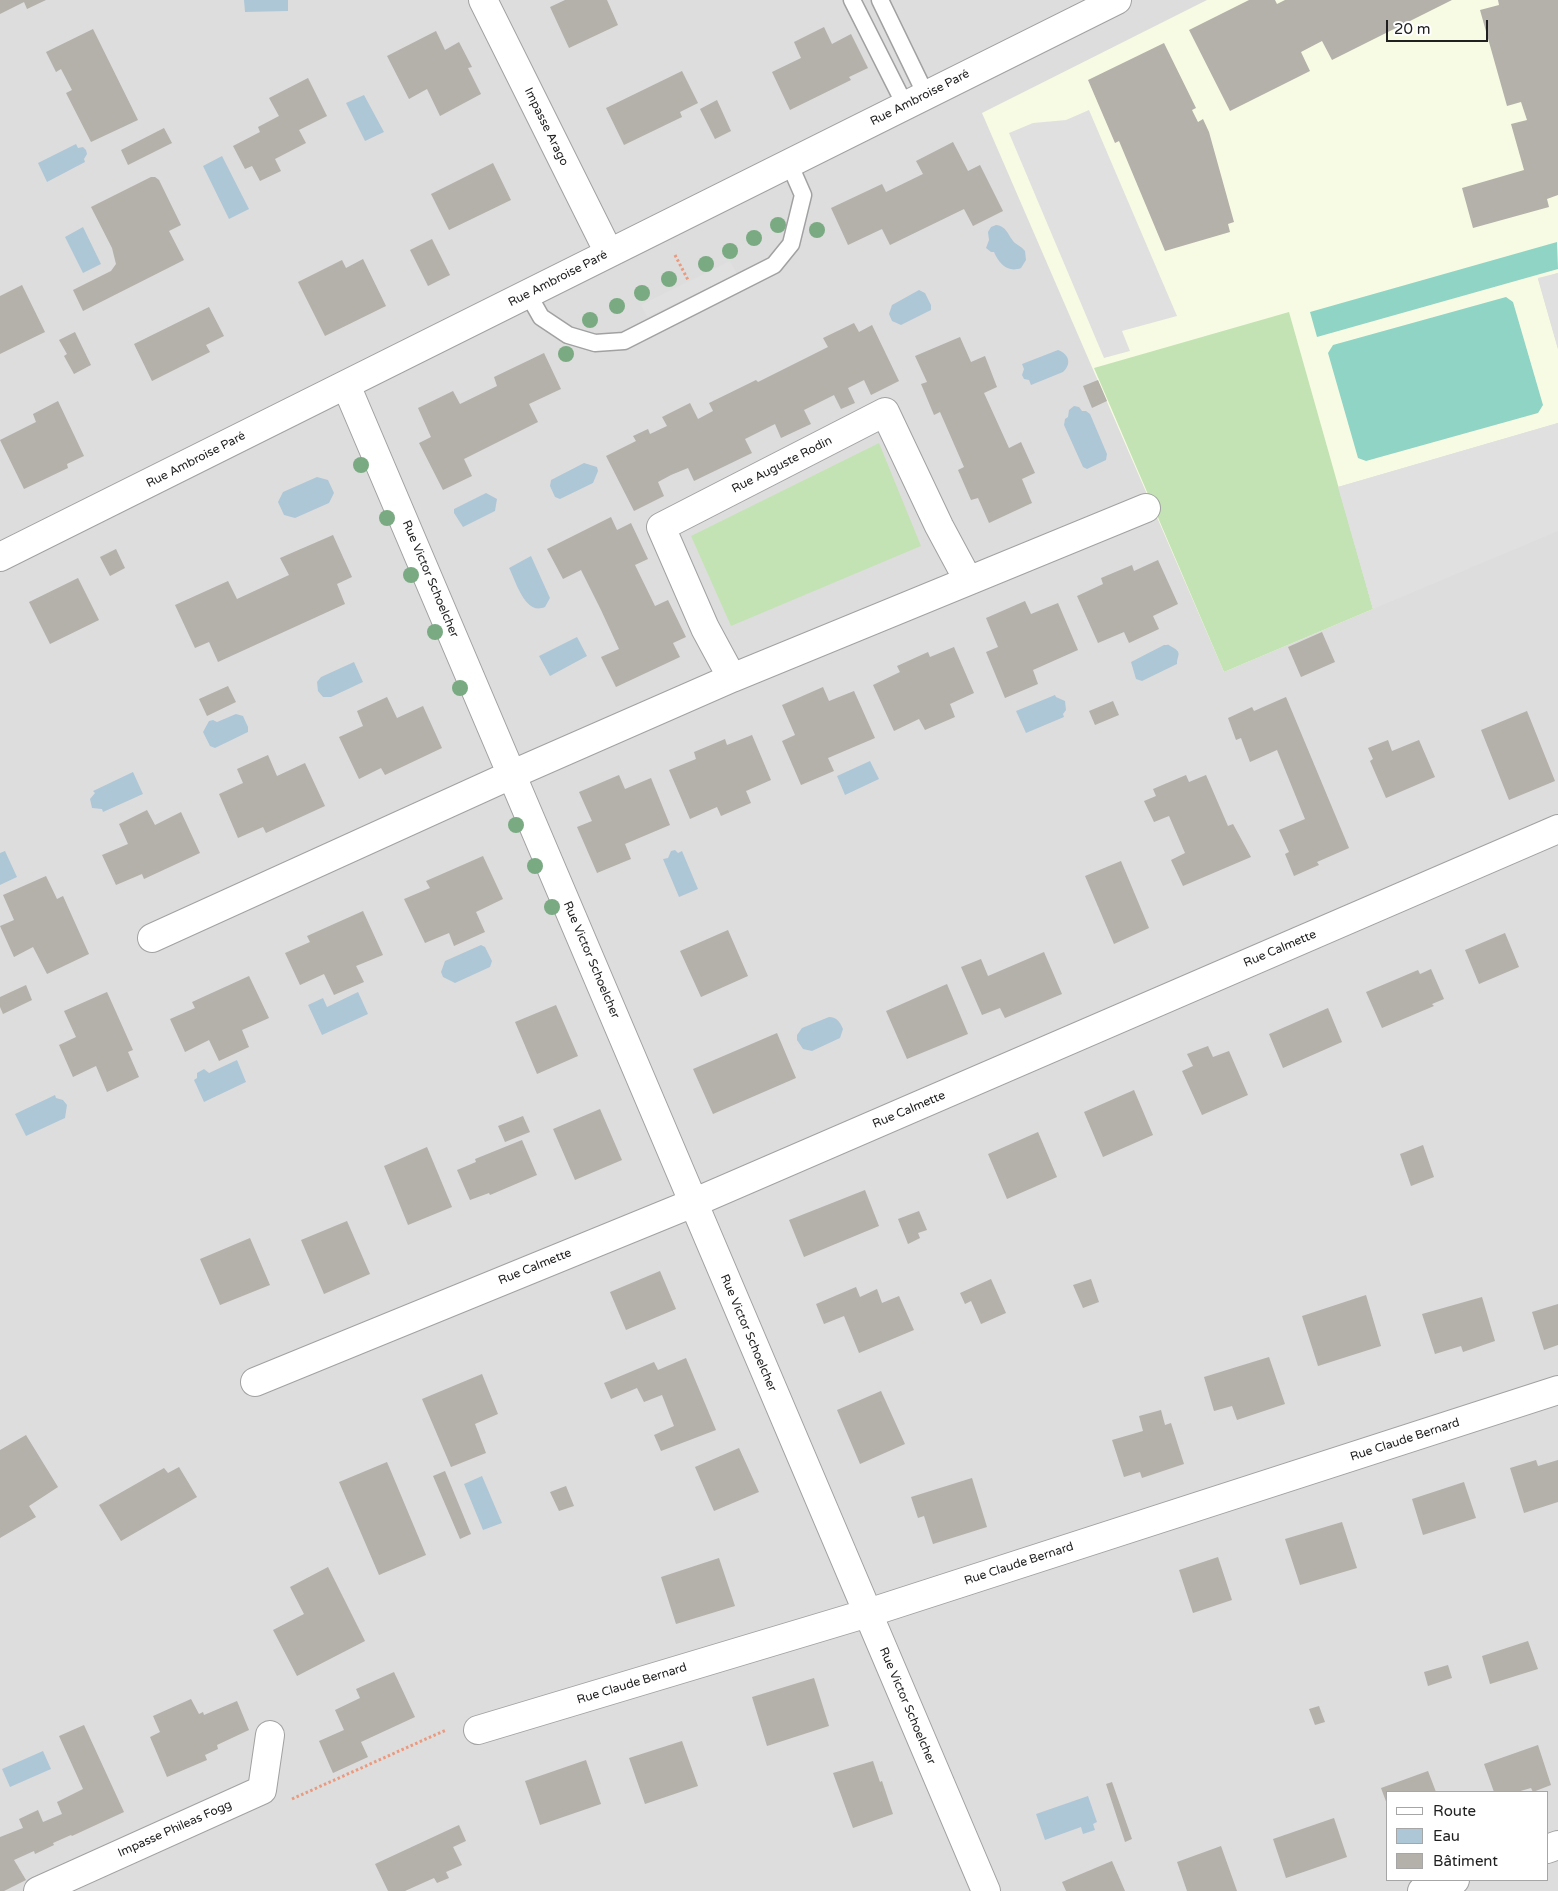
<!DOCTYPE html>
<meta charset="utf-8">
<style>
body{margin:0}
#map{position:relative;width:1558px;height:1891px;overflow:hidden;background:#efeee8;font-family:"Varela Round",sans-serif}
canvas{display:block}
.legend{position:absolute;left:1386px;top:1791px;width:162px;height:90px;box-sizing:border-box;background:#fff;border:1px solid #a6a6a6;margin:0;padding:6px 9px;list-style:none;font-size:15px;color:#202020}
.legend li{display:flex;align-items:center;gap:10px;height:25px}
.legend b{width:25px;border:1px solid #a6a6a6}
.scale{position:absolute;left:1386px;top:20px;width:102px;height:22px;box-sizing:border-box;border:2px solid #202020;border-top:0;padding-left:6px;font-size:15px;line-height:18px;white-space:nowrap;color:#202020;-webkit-text-stroke:4px #fff;paint-order:stroke}
</style>
<div id="map">
<canvas width="1558" height="1891"></canvas>
<ul class="legend">
<li><b style="height:6px;background:#fff"></b>Route</li>
<li><b style="height:14px;background:#adc7d7"></b>Eau</li>
<li><b style="height:14px;background:#b4b0aa"></b>Bâtiment</li>
</ul>
<div class="scale">20 m</div>
</div>
<script>
const g = document.querySelector('canvas').getContext('2d');
g.lineJoin = 'round';
function fill(path, color) {
  g.fillStyle = color;
  g.fill(path, 'evenodd');
}
function stroke(path, color, width, dash) {
  g.strokeStyle = color;
  g.lineWidth = width;
  g.lineCap = dash ? 'butt' : 'round';
  g.setLineDash(dash || []);
  g.stroke(path);
}
function write(font, color, halo, rows, align = 'center') {
  g.font = font + ' "Varela Round",sans-serif';
  g.lineWidth = 4;
  g.setLineDash([]);
  g.textBaseline = 'middle';
  g.strokeStyle = halo;
  g.fillStyle = color;
  for (const [text, x, y, turn = 0] of rows) {
    g.save();
    g.translate(x, y);
    g.rotate((+turn || 0) * Math.PI / 180);
    g.textAlign = isNaN(turn) ? turn : align;
    if (halo) g.strokeText(text, 0, 0);
    g.fillText(text, 0, 0);
    g.restore();
  }
}
const residential = new Path2D(`
 M0,0h1558v1891h-1558zM1387,1792h160v88h-160z`);
const education = new Path2D(`
 M1207,0h351v273l-20,6 20,70v74l-220,64 35,122 -149,63 -242,-559z`);
const grass = new Path2D(`
 M1289,312l84,297 -149,63 -130,-304z
 M879,443l42,103 -190,80 -40,-90z`);
const pitch = new Path2D(`
 M1557,242l1,27 -241,68 -7,-25z
 M1506,297l7,5 30,103 -5,8 -172,48 -8,-3 -30,-105 5,-8z`);
const parking = new Path2D(`
 M1089,110l88,206 -55,15 8,20 -26,7 -95,-225 24,-10 33,-3z
 M730,261l7,13 -90,43 -6,-12z
 M1558,273v76l-20,-71z
 M1558,423v108l-185,78 -35,-122z`);
const water = new Path2D(`
 M244,0h44v11l-43,1z
 M364,95l20,37 -19,9 -19,-38z
 M76,144l2,4 5,-1 3,3 1,4 -3,5 1,3 -38,20 -9,-19z
 M222,156l27,53 -20,10 -26,-53z
 M996,225c11,1 12,11 19,18 4,3 7,4 10,8l1,9 -5,8c-13,5 -22,-4 -27,-16h-3l-5,-4 3,-8 -1,-8 3,-5z
 M83,227l18,37 -18,9 -18,-36z
 M919,290l6,3 6,12v5l-30,15 -9,-4 -3,-7 3,-9z
 M1058,350c11,4 14,14 5,22l-32,13 -2,-5 -5,-1 -2,-4 2,-6 -2,-5z
 M1074,406l5,1 3,4h4l4,3 17,40 -1,6 -19,9 -4,-2 -19,-42 1,-6 3,-2 1,-7z
 M584,463l13,4 1,4 -5,12 -33,16 -5,-2 -5,-11 1,-6z
 M317,477l11,3 6,13 -5,10 -34,15 -11,-3 -6,-13 5,-10z
 M486,493l11,6 -2,12 -32,16 -9,-14v-4z
 M531,556l19,42 -5,9c-20,9 -29,-26 -36,-39z
 M577,637l10,19 -37,20 -11,-20z
 M1164,645c8,0 2,-1 8,2 11,6 5,8 5,17l-35,17 -6,-2 -5,-17z
 M354,662l9,20 -32,15h-8l-5,-6 -1,-9 4,-5z
 M1055,695l1,2 9,4 1,9 -3,4 1,3 -38,16 -10,-22z
 M236,714l7,2 5,11v5l-33,16 -5,-2 -7,-14 6,-11 4,-1 4,2z
 M870,761l9,18 -34,16 -8,-19z
 M133,772l10,22 -40,18 -1,-3 -10,-1 -2,-9 5,-6 -2,-2z
 M675,850l3,3 4,-2 16,38 -19,8 -16,-38 5,-1 3,-7z
 M5,851l12,26 -17,8v-32z
 M481,945l4,2 7,14 -2,6 -35,16 -12,-6 -2,-5 4,-11z
 M358,992l10,22 -46,21 -14,-30 15,-7 4,9z
 M829,1017c8,0 11,5 14,12l-3,9 -28,13 -9,-2 -6,-9v-5l5,-7z
 M237,1060l9,22 -42,20 -10,-22 3,-2v-5l7,-4 5,4z
 M55,1095l1,3 7,2 4,5 -2,13 -39,18 -11,-22z
 M482,1476l20,47 -19,7 -19,-46z
 M43,1751l8,18 -41,18 -8,-18z
 M1088,1796l9,26 -4,2 2,6 -12,4 -2,-7 -36,13 -9,-26z`);
const building = new Path2D(`
 M0,0h46l-19,9 -3,-7 -24,12z
 M565,0h42l11,25 -49,23 -19,-41z
 M1249,0h26l2,4 8,-4h167l-120,60 -10,-19 -21,11 9,19 -80,40 -41,-81z
 M1498,0h60v195l-11,4 2,8 -76,21 -11,-40 62,-18 -13,-46 16,-4 -6,-18 -14,4 -27,-96 19,-5z
 M824,27l8,17 19,-10 17,34 -19,9 2,3 -61,30 -18,-38 29,-14 -7,-16z
 M93,29l45,91 -47,22 -25,-49 6,-3 -11,-21 -5,3 -10,-20z
 M436,31l9,19 14,-8 13,25 -4,1 13,26 -41,22 -13,-27 -18,10 -22,-43z
 M1164,43l32,65 -4,2 6,12 5,-3 6,13 25,90 -6,2 2,8 -65,19 -46,-110 -4,2 -27,-63z
 M682,71l16,32 -18,9 2,5 -58,28 -18,-37z
 M308,78l19,38 -28,14 7,13 -31,16 6,12 -21,10 -8,-15 -7,3 -12,-23 27,-14 -2,-5 21,-11 -10,-18z
 M717,100l14,31 -16,8 -15,-30z
 M164,128l8,15 -44,22 -7,-15z
 M953,142l15,29 12,-6 23,46 -30,15 -9,-17 -74,36 -8,-16 -34,16 -17,-37 51,-24 4,8 37,-18 -7,-13z
 M493,163l18,37 -62,30 -18,-36z
 M151,177h4l4,3 22,45 -12,6 15,29 -101,51 -10,-21 38,-19 5,-7 -4,-16 -21,-41z
 M432,239l18,36 -22,11 -18,-36z
 M363,259l23,47 -61,30 -27,-54 44,-22 4,8z
 M22,285l23,47 -45,22v-58z
 M209,307l15,29 -18,9 4,7 -58,29 -18,-37z
 M854,323l5,9 13,-7 27,56 -28,14 -7,-15 -16,8 7,15 -14,6 -7,-14 -30,15 7,14 -30,14 -6,-14 -30,15 7,14 -58,28 -6,-13 -17,7 -13,7 6,14 -30,15 -28,-55 30,-15 -3,-5 15,-7 2,5 17,-8 -5,-9 28,-14 8,16 15,-8 -4,-8 47,-23 2,2 70,-35 -5,-9z
 M75,332l16,33 -17,9 -10,-18 3,-2 -8,-14z
 M960,337l11,25 14,-6 12,31 -13,6 25,55 12,-6 14,31 -13,6 10,24 -43,20 -11,-25 -7,2 -13,-30 6,-3 -24,-55 -6,3 -13,-31 6,-2 -12,-26z
 M544,353l17,36 -32,15 9,18 -74,37 8,17 -29,14 -24,-47 12,-6 -13,-29 35,-17 7,13 37,-18 -3,-9z
 M1098,380l9,21 -15,7 -9,-22z
 M58,401l26,55 -17,8 1,4 -44,21 -24,-49 36,-18 -3,-8z
 M611,517l6,13 14,-7 17,36 -13,6 20,41 13,-6 18,37 -13,6 7,14 -64,30 -15,-30 18,-8 -18,-39 -20,-40 -18,9 -16,-30z
 M333,535l19,42 -15,7 8,20 -127,58 -9,-20 -14,6 -20,-43 53,-24 9,18 52,-24 -9,-17z
 M116,549l9,19 -15,8 -10,-19z
 M1158,560l20,44 -25,12 6,13 -30,14 -5,-11 -26,11 -21,-47 26,-12 -2,-6 31,-13 2,6z
 M78,578l21,42 -49,24 -21,-42z
 M1025,601l6,13 27,-11 20,47 -45,20 5,14 -33,14 -19,-46 12,-5 -12,-29z
 M1322,632l13,30 -34,15 -13,-30z
 M954,647l20,46 -24,11 5,13 -30,13 -6,-11 -25,12 -21,-46 27,-13 -3,-6 31,-14 2,5z
 M228,686l8,16 -29,14 -8,-17z
 M823,687l6,14 25,-10 21,47 -47,20 6,13 -33,14 -19,-44 13,-6 -13,-30z
 M387,697l10,21 26,-12 19,42 -57,27 -4,-7 -22,11 -20,-42 24,-11 -6,-15z
 M1286,697l63,151 -32,14 2,3 -25,11 -9,-22 4,-2 -10,-22 26,-11 -28,-69 -27,12 -9,-24 -5,2 -8,-22 24,-11 2,4z
 M1113,701l6,14 -24,10 -6,-14z
 M1527,711l28,70 -46,19 -28,-70z
 M752,735l19,45 -25,11 5,12 -30,13 -4,-9 -27,12 -21,-49 27,-11 -2,-7 31,-13 2,6z
 M1388,740l4,11 27,-11 16,37 -49,21 -16,-37 3,-2 -5,-11z
 M268,755l9,21 28,-13 20,43 -59,27 -3,-6 -25,11 -19,-44 24,-11 -6,-14z
 M619,775l6,14 26,-11 19,47 -45,19 6,15 -34,14 -20,-46 15,-6 -13,-29z
 M1186,775l3,7 17,-7 22,51 5,-2 18,33 -68,29 -12,-26 14,-7 -16,-37 -15,6 -10,-21 12,-5 -3,-7z
 M147,810l8,15 26,-13 19,41 -56,26 -2,-5 -26,11 -14,-30 26,-11 -9,-20z
 M483,856l20,43 -27,13 9,20 -31,14 -5,-13 -24,10 -21,-44 26,-11 -4,-7z
 M1121,861l28,67 -35,16 -29,-68z
 M46,876l11,23 6,-3 26,58 -42,20 -14,-27 -19,10 -14,-31 14,-6 -11,-25z
 M363,911l20,44 -27,11 8,16 -30,13 -10,-21 -24,11 -15,-32 25,-11 -3,-6z
 M728,930l20,46 -47,21 -21,-46z
 M1505,933l14,34 -40,17 -14,-34z
 M1044,952l18,42 -57,24 -5,-10 -18,7 -21,-48 20,-8 7,17z
 M1431,969l13,30 -12,5 2,2 -52,22 -16,-36 52,-22 2,4z
 M249,976l20,42 -27,12 7,17 -30,14 -10,-21 -24,12 -15,-33 25,-11 -3,-6z
 M947,984l21,50 -61,25 -21,-48z
 M26,985l6,15 -29,14 -3,-7v-10z
 M107,992l26,58 -5,2 11,25 -32,15 -11,-26 -23,11 -14,-32 17,-8 -12,-26z
 M556,1005l22,51 -41,18 -22,-52z
 M1328,1008l14,34 -59,26 -14,-34z
 M777,1033l19,45 -83,36 -20,-45z
 M1208,1046l5,11 16,-6 19,44 -46,20 -20,-44 11,-5 -6,-12z
 M1134,1090l19,45 -50,22 -19,-45z
 M600,1109l22,51 -47,20 -22,-51z
 M523,1116l7,16 -25,10 -7,-16z
 M1038,1132l19,45 -50,22 -19,-45z
 M522,1140l15,35 -47,20 -1,-2 -19,7 -13,-30 19,-8 -1,-3z
 M1423,1145l11,32 -23,9 -11,-32z
 M427,1147l25,60 -44,18 -24,-59z
 M865,1190l14,36 -75,31 -15,-37z
 M919,1211l8,19 -9,3 2,5 -12,6 -10,-25z
 M347,1221l23,53 -46,20 -23,-54z
 M250,1238l20,47 -50,20 -20,-46z
 M660,1271l16,38 -50,21 -16,-38z
 M991,1279l15,34 -25,11 -10,-23 -6,3 -5,-11z
 M1091,1279l8,23 -16,6 -10,-23z
 M856,1287l4,10 17,-8 5,14 17,-7 15,34 -55,23 -15,-37 -20,8 -8,-20z
 M1366,1295l15,51 -63,20 -16,-50z
 M1482,1297l13,44 -32,11 -2,-6 -26,8 -13,-40z
 M1558,1304v41l-14,5 -12,-38z
 M1269,1357l16,47 -48,16 -5,-14 -18,5 -10,-34z
 M686,1358l30,72 -55,21 -7,-16 20,-9 -12,-31 -18,7 -7,-14 -26,11 -7,-16 50,-21 4,8z
 M482,1374l16,40 -23,10 11,29 -35,14 -29,-68z
 M881,1391l24,53 -45,20 -23,-54z
 M1161,1410l4,15 6,-2 13,41 -42,14 -2,-6 -16,5 -12,-37 31,-9 -4,-15z
 M26,1435l32,52 -29,19 7,11 -36,21v-88z
 M739,1448l20,44 -45,19 -19,-44z
 M1536,1460l2,6 20,-6v42l-34,11 -14,-45z
 M387,1462l39,93 -47,20 -40,-93z
 M179,1467l18,30 -76,44 -22,-36 65,-37 4,5z
 M445,1471l26,63 -11,5 -27,-63z
 M972,1478l15,49 -54,17 -9,-28 -6,2 -7,-21z
 M1464,1482l12,36 -53,17 -11,-36z
 M566,1486l8,20 -15,5 -9,-19z
 M1342,1522l15,46 -57,17 -15,-46z
 M1218,1557l14,43 -39,13 -14,-43z
 M719,1558l16,48 -59,18 -15,-47z
 M328,1567l37,74 -68,35 -24,-46 31,-16 -14,-27z
 M1528,1641l10,28 -48,15 -8,-28z
 M1448,1665l4,13 -24,8 -4,-14z
 M394,1672l21,45 -54,25 7,15 -35,16 -14,-32 25,-11 -9,-20 25,-12 -4,-9z
 M814,1678l15,48 -62,20 -15,-49z
 M191,1699l8,15 4,-2 1,3 33,-14 12,29 -32,15 1,4 -13,6 2,5 -40,17 -17,-40 10,-5 -7,-16z
 M1319,1706l6,16 -10,3 -6,-16z
 M84,1725l40,87 -52,24 -1,-1 -18,8 1,2 -19,9 -1,-3 -20,9 12,20 -22,11h-4v-54l23,-9 -4,-9 19,-9 5,12 19,-8 -5,-12 26,-13 -24,-53z
 M682,1741l16,45 -53,18 -16,-46z
 M1538,1745l13,40 -18,7 -2,-4 -14,4h-23l-10,-28z
 M586,1760l15,44 -61,21 -15,-44z
 M873,1761l7,21 2,-1 11,33 -40,14 -20,-55z
 M1428,1771l8,21h-49v12l-6,-16z
 M1112,1782l20,57 -7,3 -19,-58z
 M1334,1818l13,39 -61,21 -13,-39z
 M459,1825l7,16 -13,6 9,18 -16,7 3,6 -12,5 -3,-5 -29,13h-17l-13,-27z
 M1221,1846l16,45h-50l-10,-29z
 M1112,1861l13,30h-59l-4,-9z`);
const path = new Path2D(`
 M675,255l13,25
 M292,1799l154,-69`);
const lane = new Path2D(`
 M852,0l53,105
 M880,0l46,95
 M528,294l13,23 27,18 27,8 29,-2 150,-76 17,-21 12,-49 -14,-32`);
const street = new Path2D(`
 M483,0l126,253
 M346,385c215,501 426,1004 640,1506
 M0,557l1117,-557
 M732,678l-27,-50 -44,-101 224,-115 54,114 29,54
 M152,938l361,-164 219,-96 414,-170
 M255,1382l438,-179 865,-374
 M478,1730l390,-117 690,-223
 M1547,1849l11,-4
 M38,1891l224,-101 8,-55
 M1422,1891l33,-11`);
const trees = [
 [778,225],
 [817,230],
 [754,238],
 [730,251],
 [706,264],
 [669,279],
 [642,293],
 [617,306],
 [590,320],
 [566,354],
 [361,465],
 [387,518],
 [411,575],
 [435,632],
 [460,688],
 [516,825],
 [535,866],
 [552,907]
];
const streetNames = [
 ["Rue Ambroise Paré",920,98,-27],
 ["Impasse Arago",546,127,64],
 ["Rue Ambroise Paré",558,279,-27],
 ["Rue Ambroise Paré",196,460,-27],
 ["Rue Auguste Rodin",782,465,-27],
 ["Rue Victor Schoelcher",430,579,67],
 ["Rue Calmette",1280,949,-23],
 ["Rue Victor Schoelcher",591,960,67],
 ["Rue Calmette",909,1110,-23],
 ["Rue Calmette",535,1267,-22],
 ["Rue Victor Schoelcher",748,1333,67],
 ["Rue Claude Bernard",1405,1440,-18],
 ["Rue Claude Bernard",1019,1564,-18],
 ["Rue Claude Bernard",632,1684,-17],
 ["Rue Victor Schoelcher",907,1706,67],
 ["Impasse Phileas Fogg",175,1829,-24]
];
fill(residential, '#dedddd');
fill(education, '#f8fbe4');
fill(grass, '#c4e3b4');
fill(pitch, '#8fd4c5');
fill(parking, '#e0e0e0');
fill(water, '#adc7d7');
fill(building, '#b4b0aa');
stroke(lane, '#a1a1a1', 19);
stroke(street, '#a1a1a1', 30);
stroke(path, '#e99a7f', 3, [2.5, 2.5]);
stroke(lane, '#fff', 16);
stroke(street, '#fff', 28);
g.fillStyle = '#7aaa82';
for (const [x, y] of trees) {
  g.beginPath();
  g.arc(x, y, 8, 0, 2 * Math.PI);
  g.fill();
}
write('12px', '#202020', '#fff', streetNames);
</script>
